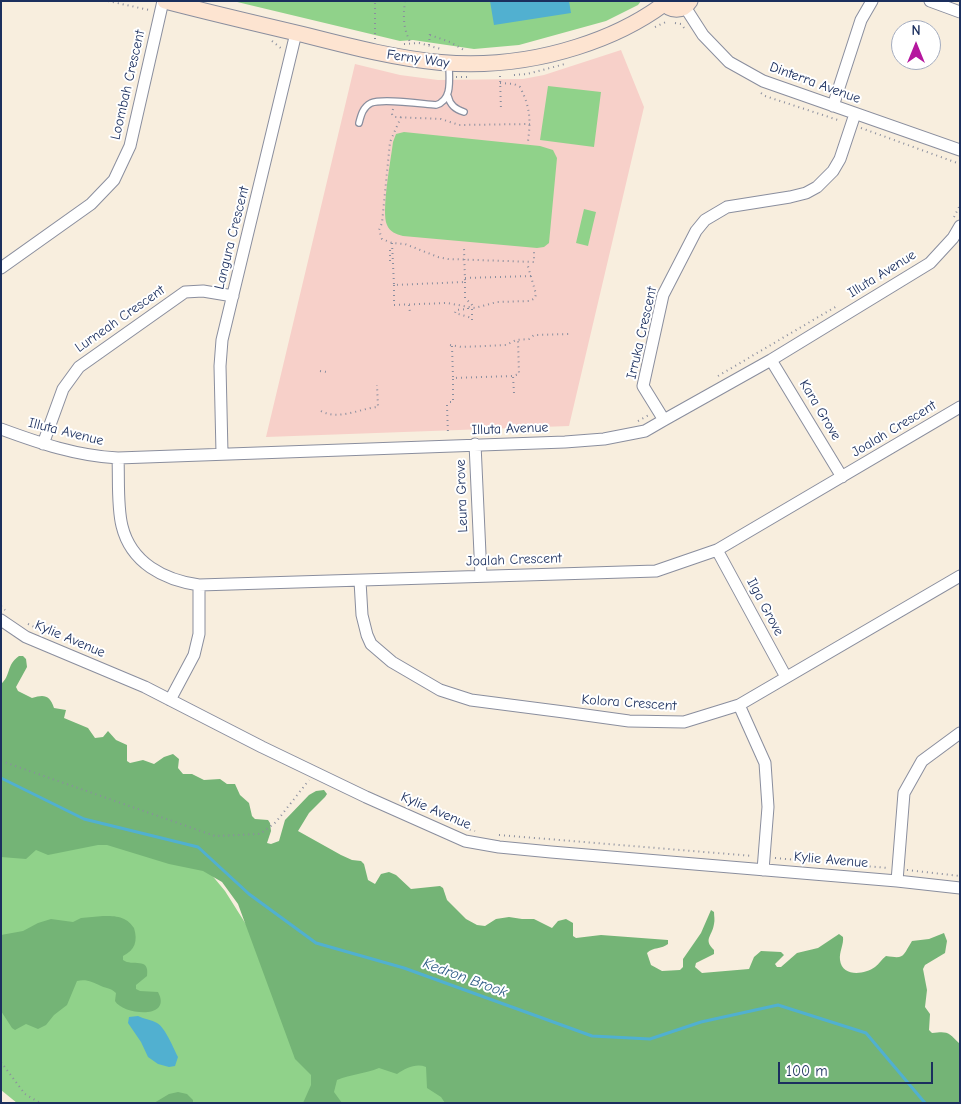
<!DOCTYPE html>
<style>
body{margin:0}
#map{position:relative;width:961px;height:1104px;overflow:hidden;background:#f8eede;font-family:"Comic Neue",sans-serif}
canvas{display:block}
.frame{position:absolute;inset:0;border:2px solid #1b2f5e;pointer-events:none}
.north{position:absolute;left:891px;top:20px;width:50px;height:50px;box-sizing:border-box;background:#fff;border:1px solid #a4acbf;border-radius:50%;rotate:0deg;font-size:14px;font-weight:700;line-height:20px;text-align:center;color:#1b2f5e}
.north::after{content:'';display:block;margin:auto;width:18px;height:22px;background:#b5179e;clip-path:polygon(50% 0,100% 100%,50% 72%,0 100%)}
.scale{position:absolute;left:778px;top:1062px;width:155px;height:22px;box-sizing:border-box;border:2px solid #1b2f5e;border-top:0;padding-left:6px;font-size:15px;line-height:18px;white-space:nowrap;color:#1b2f5e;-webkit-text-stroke:4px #fff;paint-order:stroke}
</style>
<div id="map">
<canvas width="961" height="1104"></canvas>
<div class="frame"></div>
<div class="north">N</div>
<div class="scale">100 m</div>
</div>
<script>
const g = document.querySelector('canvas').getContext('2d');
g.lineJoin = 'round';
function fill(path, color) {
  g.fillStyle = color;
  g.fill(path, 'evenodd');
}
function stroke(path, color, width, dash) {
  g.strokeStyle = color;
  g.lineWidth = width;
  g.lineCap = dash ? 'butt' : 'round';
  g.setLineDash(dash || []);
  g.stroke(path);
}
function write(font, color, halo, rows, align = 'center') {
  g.font = font + ' "Comic Neue",sans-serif';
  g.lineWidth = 4;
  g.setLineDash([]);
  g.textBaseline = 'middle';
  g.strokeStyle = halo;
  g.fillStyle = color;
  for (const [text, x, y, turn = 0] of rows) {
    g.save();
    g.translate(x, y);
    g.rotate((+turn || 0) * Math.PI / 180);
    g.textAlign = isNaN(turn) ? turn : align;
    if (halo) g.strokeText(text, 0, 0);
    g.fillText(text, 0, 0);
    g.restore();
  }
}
const built = new Path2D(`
 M621,50l23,57 -75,319 -303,11 89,-373 45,11 38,5 85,-1 21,-4z`);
const green = new Path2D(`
 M233,1h408l-3,4 -32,16 -87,24 -45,4 -61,-9 -13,1z
 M548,86l53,6 -7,55 -54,-7z
 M404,132l136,14 13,4 4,8 -8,85 -5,4 -7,1 -134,-12c-7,-2 -13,-4 -16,-11 -6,-13 4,-66 6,-83l3,-8z
 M584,209l12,3 -8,34 -12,-3z
 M113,835l93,33 19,23 41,65 614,147h-863l-16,-13v-249z`);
const forest = new Path2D(`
 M19,656h4l3,3 1,8 -11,20 2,4 14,7c12,-4 18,-3 22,10l12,2 -2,8 24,10 7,10 8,-1 5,-6 8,9 11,5v16l3,2 13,-3 11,4 10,-7 9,-3 6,5 -1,9 5,6h9l12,6 16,-1 7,5h8l5,11 9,8 3,13 3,3 13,1 2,3 1,8 -4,12 4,1 8,-3 6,-21 24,-25 7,-4 8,-1 3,4 -2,3 -16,16 -11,18 43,24 11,5 9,1 3,3 4,16 7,4 6,-10 8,-2 7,3 15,14 29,-3 3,2 4,12 19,19 11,6 8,1 11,-7 13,-2 13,2h12l18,9 6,-7 8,-2 7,4v13l3,2 25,-3 67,5v4c-6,5 -15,3 -21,9l4,12 11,6 18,-1 3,-3v-8l18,-26 10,-23 3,2c0,4 1,8 0,12 -2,13 -11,15 0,26v4l-18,9 -1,4 7,6 47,-4 5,-12 7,-6 20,1 3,3 -9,9 2,3h4l16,-14 21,-5 21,-14 4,3c1,7 -4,15 -3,23 2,17 24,15 35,7 4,-3 7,-8 11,-11 19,3 16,1 26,-15l17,-2 15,-6 3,8 -2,12 -20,12 -2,4 4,21 -2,17 5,7 -1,16 3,3c16,-2 16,-1 28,11v59h-515l-4,-6 -14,-9 -1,-21c-10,-4 -20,1 -29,7l-18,-6c-14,6 -28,6 -42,12l-3,12 8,11h-39l8,-18v-10l-16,-16 -57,-155 -16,-22 -19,-11 -34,-7 -62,-19h-9l-50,10 -12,-5 -10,9 -25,-2v-173c10,-8 5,-19 18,-28z
 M103,916c13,0 23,0 31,12 4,13 1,22 -11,28v4c9,7 27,-4 24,16l-11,9v4l4,2 18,1c15,28 -35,23 -43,9l1,-8c-7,-6 -8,-4 -15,-7 -9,-4 -14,-7 -24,-5l-10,24 -13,10 -8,10 -8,4 -12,-5 -11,6 -3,-2 -11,-17v-76l22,-4 15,-8 13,-4 22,3 8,-4z
 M178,1092l9,2 6,6v3h-39l15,-9z`);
const water = new Path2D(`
 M490,1h79l2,12 -77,12z
 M138,1016c6,3 14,4 19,7 8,4 17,26 21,34l-3,9 -6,1 -11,-3 -10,-7 -7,-15 -13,-19 1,-6z`);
const stream = new Path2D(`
 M1,778l83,41 114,28 51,47 67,49 88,25 188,68 58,3 51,-17 77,-17 88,28 59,70`);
const path = new Path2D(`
 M108,1l41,9
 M405,1c-2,17 -2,27 6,43
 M675,23l6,1 4,5
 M655,27l13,-6
 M430,35l20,7 14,8
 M375,39v-38
 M272,41l10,8
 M404,44l15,-1 22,6
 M429,45l1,-13
 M514,75l13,-1 38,-10
 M500,76l1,35
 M456,77h13
 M500,83l14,1 6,3c10,20 11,32 8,54
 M761,93l4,3 76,25
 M393,109l-1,5 2,3 47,2 18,6 71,-1
 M401,117l-11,25 -8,81 -3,7 3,9 10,4 13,1 33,13 10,2 86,3v-11
 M861,128l99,36
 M954,217l6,-12
 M392,243l2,42 71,-3 -1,-34
 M390,250v11h3
 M465,278l66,-2
 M465,282v16l7,7v15
 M394,285v20l53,-2 28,5 22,-6 33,-1 5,-3 1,-4 -9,-31
 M409,305l1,8
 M468,308v1l-12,1 -1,3 17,5
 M450,345l12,2 44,-2 10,-5 13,-1 5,-4 37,-1
 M452,346l1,32 60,-2
 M320,371l7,1
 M718,376l119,-70
 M514,393l-1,-17 6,-2 -1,-34
 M450,402h3v-24
 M447,405l1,30
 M321,411c18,10 40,-3 57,-4l-1,-22
 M638,421l11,-6
 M1,606l4,4
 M28,624l21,10
 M1,761l214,75 45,-2 16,-12 33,-42
 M465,828l10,3
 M499,835l254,21
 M775,858l113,10
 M907,870l53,6
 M1,1062l24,32 15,9`);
const lane = new Path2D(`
 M448,96c2,9 7,13 16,16
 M359,123c2,-8 4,-16 12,-20 12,-5 51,1 65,2 17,-5 13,-26 13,-41`);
const street = new Path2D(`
 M930,1l30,11
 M685,7l18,28 26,27 34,19 197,69
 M833,106l28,-86 11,-19
 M1,268l90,-64 23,-24 16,-34 33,-145
 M771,360l71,117
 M664,420l-21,-34 20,-91 33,-64 9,-11 22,-13 63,-10 16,-4 11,-6 16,-16 7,-12 15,-45
 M1,429c38,14 76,27 117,29l447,-16 39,-3 41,-8 19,-11 107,-60 159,-97 23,-25 7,-12
 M43,444l20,-55 16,-22 106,-75 18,-1 30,5
 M475,444l6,132
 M222,453l-2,-87 2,-26 74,-307
 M118,458c1,21 -1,48 4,68 9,37 42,54 77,59l457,-14 61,-21 243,-143
 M717,550l69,127
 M360,581l2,34 5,20 4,9 21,18 48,28 31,10 93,12 65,9 55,1 55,-17 221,-129
 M1,620l25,17 119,50 117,60 104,50 99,44 34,6 52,5 346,29 63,7
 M170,700l24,-45 5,-21v-49
 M739,705l26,58 3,44 -5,63
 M897,881l7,-88 18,-32 38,-28`);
const secondary = new Path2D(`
 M165,1c46,12 93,23 140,34 98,25 171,44 272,12 32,-10 60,-23 87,-43
 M663,1c7,11 20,11 27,0`);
const streetNames = [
 ["Ferny Way",418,59,8],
 ["Dinterra Avenue",815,83,20],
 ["Loombah Crescent",128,85,-77],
 ["Langura Crescent",232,238,-76],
 ["Illuta Avenue",882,274,-32],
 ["Lurneah Crescent",120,319,-35],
 ["Irruka Crescent",642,333,-77],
 ["Kara Grove",820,410,59],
 ["Illuta Avenue",510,429,-2],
 ["Joalah Crescent",894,429,-31],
 ["Illuta Avenue",66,432,14],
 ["Leura Grove",462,496,-92],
 ["Joalah Crescent",514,560,-2],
 ["Ilga Grove",765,607,62],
 ["Kylie Avenue",70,639,23],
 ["Kolora Crescent",629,703,4],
 ["Kylie Avenue",436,811,23],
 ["Kylie Avenue",831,860,5]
];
const waterNames = [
 ["Kedron Brook",465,978,20]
];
fill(built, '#f7d0c9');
fill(green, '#90d28a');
fill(forest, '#74b476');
fill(water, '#51b0d0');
stroke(stream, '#51b0d0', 3);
stroke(lane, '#8a8e9e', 8);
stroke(street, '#8a8e9e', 13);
stroke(secondary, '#8a8e9e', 17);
stroke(path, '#8a8e9e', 2, [1, 4]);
stroke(lane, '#fff', 5.5);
stroke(street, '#fff', 11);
stroke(secondary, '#fde4d1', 15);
write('14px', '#1b2f5e', '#fff', streetNames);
write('italic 15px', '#2e5c86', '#fff', waterNames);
</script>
